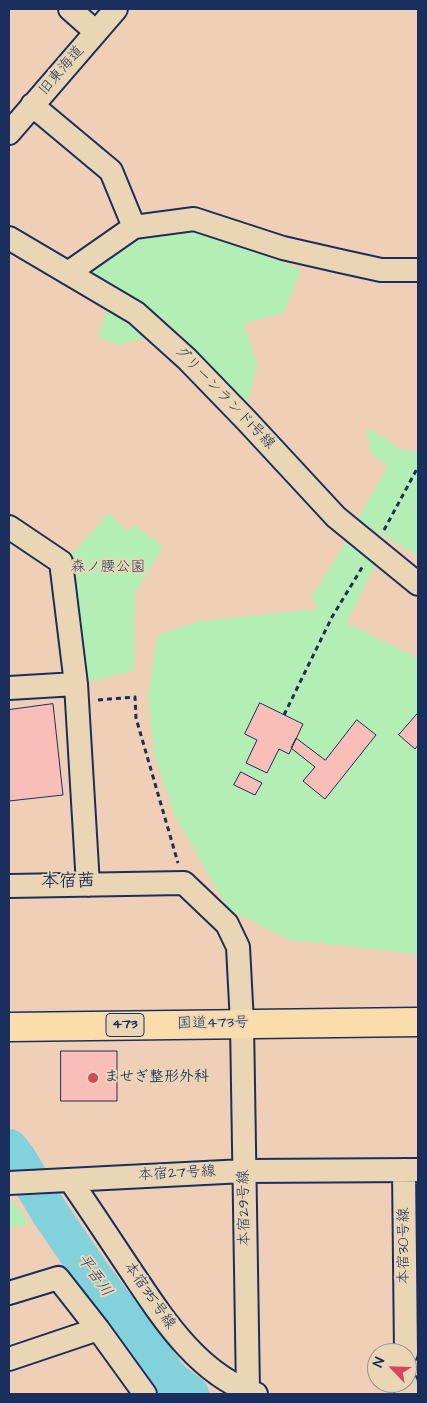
<!DOCTYPE html>
<meta charset="utf-8">
<style>
body{margin:0}
#map{position:relative;width:427px;height:1403px;overflow:hidden;background:#efcfb6;font-family:"Architects Daughter",sans-serif}
canvas{display:block}
.frame{position:absolute;inset:0;border:10px solid #1b2f5e;pointer-events:none}
.north{position:absolute;left:367px;top:1343px;width:50px;height:50px;box-sizing:border-box;background:#ead6b4;border:1px solid #979392;border-radius:50%;rotate:294deg;font-size:14px;font-weight:700;line-height:20px;text-align:center;color:#1b2f5e}
.north::after{content:'';display:block;margin:auto;width:18px;height:22px;background:#d1495b;clip-path:polygon(50% 0,100% 100%,50% 72%,0 100%)}
</style>
<div id="map">
<canvas width="427" height="1403"></canvas>
<div class="frame"></div>
<div class="north">N</div>
</div>
<script>
const g = document.querySelector('canvas').getContext('2d');
g.lineJoin = 'round';
function fill(path, color) {
  g.fillStyle = color;
  g.fill(path, 'evenodd');
}
function stroke(path, color, width, dash) {
  g.strokeStyle = color;
  g.lineWidth = width;
  g.lineCap = dash ? 'butt' : 'round';
  g.setLineDash(dash || []);
  g.stroke(path);
}
function write(font, color, halo, rows, align = 'center') {
  g.font = font + ' "Architects Daughter","Klee One",sans-serif';
  g.lineWidth = 4;
  g.setLineDash([]);
  g.textBaseline = 'middle';
  g.strokeStyle = halo;
  g.fillStyle = color;
  for (const [text, x, y, turn = 0] of rows) {
    g.save();
    g.translate(x, y);
    g.rotate((+turn || 0) * Math.PI / 180);
    g.textAlign = isNaN(turn) ? turn : align;
    if (halo) g.strokeText(text, 0, 0);
    g.fillText(text, 0, 0);
    g.restore();
  }
}
const green = new Path2D(`
 M202,232l99,37 -16,43 -41,12 13,39 -9,40 -70,-72 -62,14 -18,-8 16,-53 -26,-11 55,-36z
 M367,427l35,23 16,1v105l-61,-36 31,-54 -18,-14z
 M109,513l17,17 9,-4 28,20 -28,47 -1,78 -48,11 -15,-127z
 M347,540l29,23 -29,60 71,35v296l-128,-14 -62,-31 -53,-93 -21,-62 -6,-58 9,-61 43,-14 118,-12 -6,-13z
 M9,1198l21,25 -21,5z`);
const river = new Path2D(`
 M9,1148l8,10 33,55 43,63 78,104 19,14`);
const building = new Path2D(`
 M260,703l43,21 -14,30 -10,-5 -12,24 -21,-10 11,-23 -12,-6z
 M53,704l10,91 -54,6v-91z
 M418,713v32l-3,4 -16,-14z
 M357,720l19,15 -51,64 -22,-18 12,-14 -24,-19 5,-10 29,22z
 M241,772l21,11 -7,12 -21,-10z
 M61,1051h56v50h-56z`);
const path = new Path2D(`
 M384,530l34,-63
 M98,700l37,-3 1,21 42,145
 M284,715l48,-98 31,-51`);
const minor = new Path2D(`
 M70,9l26,23
 M32,105l79,66 23,56
 M9,133l107,-124
 M9,238l127,75 51,46 60,62 89,96 82,67
 M68,273l66,-46 60,-8 89,29 57,13 41,9h37
 M9,527l52,35 15,122 12,201
 M9,688l67,-4
 M9,886l175,-3 43,41 11,23 4,76 6,369
 M404,1170l2,183
 M70,1180c20,29 39,58 59,88 33,49 68,106 127,126
 M9,1183l235,-12 174,-1
 M9,1293l49,-15 40,51 47,65
 M9,1359l89,-30
 M406,1383v11`);
const highway = new Path2D(`
 M9,1027l409,-5`);
const markers = [
 [93,1078,6,"#d1495b"]
];
const shields = [
 [125,1025,38]
];
const shieldNames = [
 ["473",125,1025]
];
const streetNames = [
 ["旧東海道",62,71,-49],
 ["グリーンランド1号線",224,398,46],
 ["国道473号",213,1024,-1],
 ["本宿27号線",177,1174,-3],
 ["本宿29号線",245,1208,-91],
 ["本宿30号線",405,1246,-90],
 ["本宿35号線",149,1296,55]
];
const parkNames = [
 ["森ノ腰公園",108,568]
];
const poiNames = [
 ["ませぎ整形外科",104,1078]
];
const waterNames = [
 ["平吾川",94,1276,55]
];
const quarterNames = [
 ["本宿茜",68,882]
];
fill(green, '#b3efb4');
stroke(river, '#81d2da', 38);
fill(building, '#fabeb9');
stroke(building, '#1b2f5e', 1);
stroke(minor, '#1b2f5e', 26);
stroke(highway, '#1b2f5e', 31);
stroke(path, '#1b2f5e', 3, [5, 4]);
stroke(minor, '#ead6b4', 22);
stroke(highway, '#fbddab', 28);
for (const [x, y, r, color] of markers) {
  const dot = new Path2D();
  dot.arc(x, y, r, 0, 2 * Math.PI);
  g.fillStyle = color;
  g.fill(dot);
  stroke(dot, '#ead6b4', 2);
}
for (const [x, y, w] of shields) {
  const box = new Path2D();
  box.roundRect(x - w / 2, y - 11.5, w, 23, 4);
  g.fillStyle = '#ead6b4';
  g.fill(box);
  stroke(box, '#1b2f5e', 1);
}
write('bold 14px', '#1b2f5e', null, shieldNames);
write('15px', '#1b2f5e', '#ead6b4', streetNames);
write('15px', '#2a4267', '#ead6b4', parkNames);
write('bold 15px', '#1b2f5e', '#ead6b4', poiNames, 'left');
write('italic 16px', '#2a4771', '#ead6b4', waterNames);
write('bold 18px', '#1b2f5e', '#ead6b4', quarterNames);
</script>
